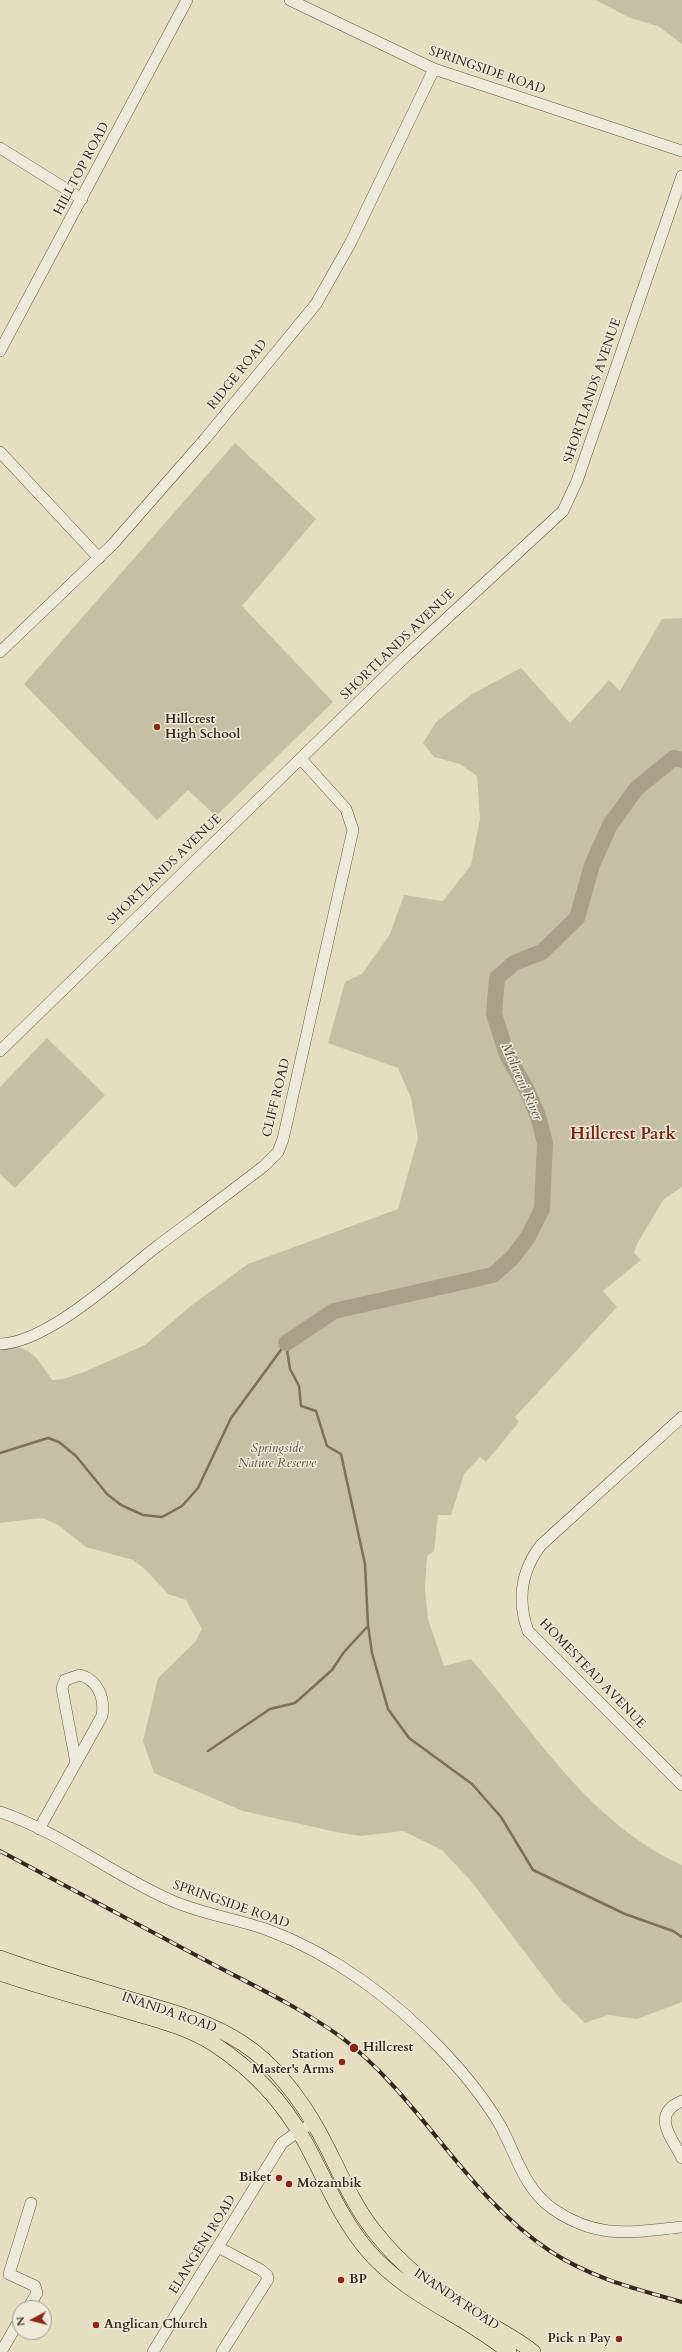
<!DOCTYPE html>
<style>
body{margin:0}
#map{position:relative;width:682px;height:2352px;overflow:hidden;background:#e5dec2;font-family:Cardo,serif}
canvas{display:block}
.north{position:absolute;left:12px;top:2300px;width:40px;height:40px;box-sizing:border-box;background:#eeead7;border:1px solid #a49c8b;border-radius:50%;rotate:263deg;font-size:11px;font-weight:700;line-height:16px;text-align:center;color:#36281a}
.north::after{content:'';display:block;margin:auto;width:14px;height:18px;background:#8f2418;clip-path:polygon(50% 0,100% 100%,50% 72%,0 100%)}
</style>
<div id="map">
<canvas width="682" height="2352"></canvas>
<div class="north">N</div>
</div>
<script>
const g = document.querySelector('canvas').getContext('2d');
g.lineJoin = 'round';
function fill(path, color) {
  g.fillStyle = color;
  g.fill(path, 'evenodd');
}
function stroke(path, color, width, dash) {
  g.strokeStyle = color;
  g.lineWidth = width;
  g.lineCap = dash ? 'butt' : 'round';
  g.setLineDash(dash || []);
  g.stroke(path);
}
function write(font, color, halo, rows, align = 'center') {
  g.font = font + ' Cardo,serif';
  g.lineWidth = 3;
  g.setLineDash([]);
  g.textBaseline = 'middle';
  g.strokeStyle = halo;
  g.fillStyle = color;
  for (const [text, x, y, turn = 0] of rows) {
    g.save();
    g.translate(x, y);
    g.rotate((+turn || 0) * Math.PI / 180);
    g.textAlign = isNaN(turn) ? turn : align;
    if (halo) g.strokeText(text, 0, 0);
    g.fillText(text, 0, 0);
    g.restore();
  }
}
const green = new Path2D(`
 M596,0h86v44l-24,-18 -28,-8z
 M235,443l81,76 -74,87 91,96 -117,114 -28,-26 -31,30 -133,-136z
 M682,618v569l-18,12 -26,43 -4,11 7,7 -38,31 14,16 -102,110 4,5 -33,40 -6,-5 -16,17 -13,41h-13l-4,36 -7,5 -2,33 3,30 16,47 27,-7c64,73 119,165 211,206v137l-45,17 -29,-4 -23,8 -24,-23 -90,-119 -29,-31 -39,-19 -42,5 -25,-4 -93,-21 -89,-38 -11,-32 15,-63 37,-36 7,-13 -16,-29 -18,-6 -22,-24 -13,-10 -47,-13 -28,-22 -16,-7 -42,5v-177c32,0 35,9 52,34l11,-1 21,-7 61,-27 47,-40 56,-41 150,-55 20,-71 -7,-40 -13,-30 -70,-25 17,-61 17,-8 28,-40 14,-39 39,6 28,-36 9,-46 -3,-43 -17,-12 -26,-7 -11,-14 13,-21 36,-28 49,-26 49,55 39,-43 11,11 42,-72z
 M47,1038l58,57 -90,93 -15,-14v-87z`);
const stream = new Path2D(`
 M286,1343l4,26 9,17 2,20 15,5 11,35 14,8 24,110 3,61 4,28 16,56 21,29 63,46 29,33 32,53 92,44 48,17 9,6
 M0,1453l48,-15 11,4 17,14 31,38 14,11 22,10 19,2 20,-11 16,-18 33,-70 55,-75
 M208,1751l62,-42 25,-6 37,-33 12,-18 24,-26`);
const river = new Path2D(`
 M286,1343l48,-32 159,-36 20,-18 15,-20 14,-28 3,-66 -7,-27 -12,-28 -19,-33 -13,-41 3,-36 17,-15 28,-11 35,-34 15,-53 18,-40 27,-37 37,-30 8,2`);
const minor = new Path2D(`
 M290,0l144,69 248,82
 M0,148l82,51
 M0,351l187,-351
 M0,452l99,106
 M0,652l113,-108 92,-105 111,-135 35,-62 83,-173
 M0,1051l407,-396 156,-144 14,-30 105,-305
 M0,1344c47,-1 118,-67 155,-96 36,-27 73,-54 109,-82l14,-14 5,-13 70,-309 -7,-21 -45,-50
 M682,1417l-141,128c-20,26 -24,55 -13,86l154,154
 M0,1812c58,19 112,62 168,87 32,15 67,19 100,31 65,24 125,69 172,118 23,24 43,48 60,77 16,29 24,64 53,84 45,31 78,23 129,18
 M39,1829l63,-113c3,-18 -4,-36 -22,-41l-15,5 -3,8 14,75
 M682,2101c-32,13 -10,37 0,57
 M218,2247l43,23 6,5 1,4 -46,73
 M28,2308l9,-15 -2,-7 -26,-12 22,-71
 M1,2352l19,-33
 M153,2352l129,-209 17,-12 15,-8`);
const major = new Path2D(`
 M0,1958c46,17 93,30 139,44 36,11 71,20 103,41 32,20 60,58 78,91 18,33 31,68 54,97 30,38 63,62 104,86 18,12 38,21 55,35
 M0,1973c41,14 83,25 124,37 31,9 63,17 90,34 38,25 68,56 90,96 21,38 36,79 65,112 42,47 94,62 140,100`);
const rail = new Path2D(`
 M0,1851c68,36 135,72 203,108 47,25 95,47 138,78 80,61 125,159 209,214 41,27 86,38 132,51`);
const markers = [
 [157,727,4,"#8f2418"],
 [354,2048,5,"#8f2418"],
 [342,2062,4,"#8f2418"],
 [279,2178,4,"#8f2418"],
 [289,2184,4,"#8f2418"],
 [341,2280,4,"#8f2418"],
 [96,2325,4,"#8f2418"],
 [619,2339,4,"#8f2418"]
];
const streetNames = [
 ["SPRINGSIDE ROAD",487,71,19],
 ["HILLTOP ROAD",82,169,-62],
 ["RIDGE ROAD",238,375,-51],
 ["SHORTLANDS AVENUE",593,391,-71],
 ["SHORTLANDS AVENUE",398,645,-44],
 ["SHORTLANDS AVENUE",165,870,-44],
 ["CLIFF ROAD",277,1098,-76],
 ["HOMESTEAD AVENUE",592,1674,46],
 ["SPRINGSIDE ROAD",231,1905,19],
 ["INANDA ROAD",169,2013,19],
 ["ELANGENI ROAD",203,2245,-58],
 ["INANDA ROAD",456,2300,34]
];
const poiNames = [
 ["Hillcrest",165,720],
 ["High School",165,735],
 ["Hillcrest",363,2048],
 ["Station",334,2055,"right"],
 ["Master's Arms",334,2070,"right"],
 ["Biket",271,2178,"right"],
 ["Mozambik",297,2184],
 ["BP",349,2280],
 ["Anglican Church",104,2325],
 ["Pick n Pay",611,2339,"right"]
];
const parkNames = [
 ["Springside",277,1449],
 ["Nature Reserve",277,1464]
];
const waterNames = [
 ["Molweni River",521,1082,66]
];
const districtNames = [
 ["Hillcrest Park",623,1135]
];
fill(green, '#c7bfa5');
stroke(stream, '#7c705d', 2.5);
stroke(river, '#aaa089', 16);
stroke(minor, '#625644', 12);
stroke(major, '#36281a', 16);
stroke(minor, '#eeead7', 11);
stroke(major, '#e5dec2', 15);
stroke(rail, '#36281a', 4);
stroke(rail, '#eeead7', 2.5, [8]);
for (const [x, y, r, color] of markers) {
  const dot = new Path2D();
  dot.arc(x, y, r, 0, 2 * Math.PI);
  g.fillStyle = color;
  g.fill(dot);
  stroke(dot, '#eeead7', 1.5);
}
write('13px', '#36281a', '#eeead7', streetNames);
write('bold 13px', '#36281a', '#eeead7', poiNames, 'left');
write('italic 13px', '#5a4e3d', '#eeead7', parkNames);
write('italic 14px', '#594c3b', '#eeead7', waterNames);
write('bold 17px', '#7a1f14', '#eeead7', districtNames);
</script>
